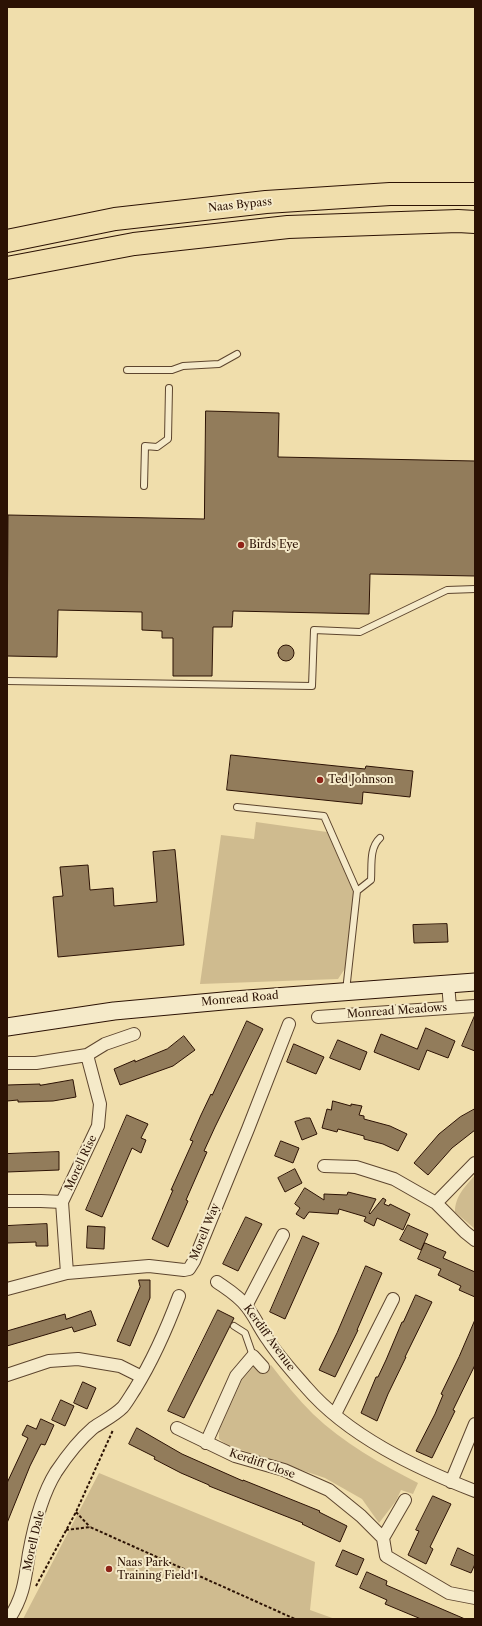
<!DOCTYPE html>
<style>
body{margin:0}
#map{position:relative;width:482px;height:1626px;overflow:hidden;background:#f0deac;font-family:"Libre Caslon Text",serif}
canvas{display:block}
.frame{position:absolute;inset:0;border:8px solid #2c1204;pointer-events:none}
</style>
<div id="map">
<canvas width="482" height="1626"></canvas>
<div class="frame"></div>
</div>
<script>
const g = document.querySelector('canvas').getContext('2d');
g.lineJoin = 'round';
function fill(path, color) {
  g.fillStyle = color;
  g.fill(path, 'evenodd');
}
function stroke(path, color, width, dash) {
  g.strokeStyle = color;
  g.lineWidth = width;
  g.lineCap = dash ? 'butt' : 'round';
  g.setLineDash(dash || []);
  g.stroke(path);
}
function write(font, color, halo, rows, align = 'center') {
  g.font = font + ' "Libre Caslon Text",serif';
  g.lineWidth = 4;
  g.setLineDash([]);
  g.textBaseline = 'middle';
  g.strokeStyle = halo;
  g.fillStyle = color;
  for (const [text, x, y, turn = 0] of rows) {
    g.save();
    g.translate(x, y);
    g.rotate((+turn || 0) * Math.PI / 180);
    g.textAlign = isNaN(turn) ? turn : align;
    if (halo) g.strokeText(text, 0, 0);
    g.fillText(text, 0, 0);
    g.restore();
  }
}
const green = new Path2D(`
 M256,822l71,10 29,66 -10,69 -8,12 -138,5 21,-149 33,4z
 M475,1175v54l-20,-17c0,-16 10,-25 20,-37z
 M271,1365c13,17 27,34 42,49 30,29 68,50 105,69l-5,11 -12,-4 -5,11 -17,22 -17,-24 -37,-21 -98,-33 -8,-6v-8l23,-51 12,-14 8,5z
 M99,1473l216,89 -5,48 25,9h-312z`);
const building = new Path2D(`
 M206,411l73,2 -1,44 197,4v115l-105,-2 -1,40 -136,-3 -1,16h-19l-1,49h-39v-38h-11v-7l-20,-1v-18l-84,-2 -1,47 -50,-1 1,-141 196,4z
 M278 653a8 8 0 1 1 16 0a8 8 0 1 1-16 0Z
 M231,755l134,14 1,-3 47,5 -3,26 -47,-5 -1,12 -135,-14z
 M175,850l9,95 -126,12 -5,-60 10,-1 -3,-29 28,-2 2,25 23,-2 1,18 43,-4 -4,-50z
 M447,924l1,18 -34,1 -1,-18z
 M475,1015v36l-13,-5z
 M247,1021l16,8 -48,98 -11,24 3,1 -21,48 2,1 -20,46 -16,-8 21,-49h-2l22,-49 -3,-1 11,-25 10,-21 1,1z
 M426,1028l29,13 -7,17 -21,-8 -8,20 -45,-18 7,-18 36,15z
 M184,1036l11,14 -22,16 -53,19 -6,-16 21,-9v2l32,-13z
 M338,1040l29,12 -7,18 -30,-12z
 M294,1044l30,13 -8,17 -29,-12z
 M73,1080l3,17 -23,4 -35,1v-2l-11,1v-16l33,-1v1z
 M333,1101l18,5v-2l11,2 -3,9 5,1v3l26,7 17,8 -9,17 -15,-7 -19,-5v-3l-26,-7 -1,3 -15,-4 5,-19 4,1z
 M475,1109v21l-23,18 -24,27 -14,-12 25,-29 21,-17z
 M127,1115l21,9 -7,14 5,2 -5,13 -9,-5 -30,69 -16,-7z
 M306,1118h4l7,16 -15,6 -7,-18z
 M281,1141l18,7 -6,15 -18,-7z
 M59,1152v18l-52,2v-18z
 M295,1169l7,14 -17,9 -7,-14z
 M305,1188l19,12v-6l23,1 1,-3 28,7 -7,14 1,1 13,-16 3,2 -2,4 5,2 1,-2 20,10 -7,16 -26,-12 -3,8 -10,-5 2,-4 -27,-8 -1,5 -29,-2 -5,7 -8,-5 4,-6 -5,-4z
 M246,1217l16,7 -24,47 -15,-7z
 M47,1224l1,22h-12v-4l-29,1v-17z
 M408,1225l20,9 -7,16 -21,-10z
 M88,1226l17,1 -1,22 -17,-1z
 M303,1236l16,7 -34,76 -15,-7z
 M425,1243l21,9 -3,6 32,14v25l-16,-7 2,-4 -23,-11 3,-6 -23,-10z
 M366,1266l16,7 -25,57h1l-23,47 -16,-7 18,-37z
 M139,1280h11v18l-20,48 -13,-5 23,-54z
 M416,1295l16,7 -27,55h1l-18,37 -11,27 -16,-8 15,-36h2l8,-17 16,-38h1z
 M218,1310l16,8 -50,100 -16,-7z
 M91,1311l5,14 -22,7 -2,-5 -65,19v-15l58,-17 1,5z
 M475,1320v45l-22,45 2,1 -23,47 -16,-7 19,-37 8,-19 -2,-1 18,-37z
 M83,1382l13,6 -9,21 -13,-6z
 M61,1400l13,6 -9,20 -13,-6z
 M41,1419l13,6 -9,20 -4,-1 -11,22 -23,57v-40l21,-45 -6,-3 5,-10 9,4z
 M137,1428l45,26 61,27v-1l77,31 -1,1 28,14 -7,16 -38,-18 1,-1 -94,-37v-1l-28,-12 -27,-14 1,-2 -26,-13z
 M433,1496l18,8 -21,43 3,2 -7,15 -18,-9 11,-24 -3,-1z
 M458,1548l17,8v8l-4,9 -20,-8z
 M343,1550l21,9 -7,16 -21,-9z
 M367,1572l20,9 -1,4 79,34h-44l-36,-15 2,-4 -27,-12z`);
const path = new Path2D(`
 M76,1512l14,15
 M66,1530l24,-3 205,92
 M36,1586l40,-74 37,-82`);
const lane = new Path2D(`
 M127,370h45l11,-4 36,-2 18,-10
 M144,486l1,-40 12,1 11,-8 1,-51
 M7,681l305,5 2,-56 46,2 87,-42 28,-1
 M237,807l87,9 33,75 -11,100
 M357,891l14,-11c1,-14 -2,-32 9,-42
 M234,1326l11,7 8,23`);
const street = new Path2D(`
 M448,984l2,23
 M318,1017l157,-11
 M7,1063h29l51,-8 18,-11 29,-10
 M324,1166l32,1 38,12 42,24 29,29 10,8
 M7,1201h34l21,1
 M436,1203l39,-40
 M67,1273l-5,-71 36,-76 2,-22 -13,-49
 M217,1282c10,7 22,14 30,25 8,10 13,22 21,33 11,17 25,32 38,47 42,49 110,81 169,104
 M7,1289l60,-16 82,-7 35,4 5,-1 5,-8 54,-132 41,-105
 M246,1306l37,-71
 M7,1375l42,-14 29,-2 42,7 22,11
 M335,1414l58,-115
 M177,1428l58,28 49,14 45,20 32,26 22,22 3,18 63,37 26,5
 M206,1443l30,-67 17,-20 10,11
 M451,1482l24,-58
 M383,1538l22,-38
 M9,1619c15,-23 16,-40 20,-66 5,-27 12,-57 27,-81 10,-15 23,-32 37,-44 10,-7 21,-12 30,-21 4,-5 8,-12 12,-18 18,-29 32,-61 44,-93`);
const secondary = new Path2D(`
 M7,1027l107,-16 120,-11 241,-18`);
const highway = new Path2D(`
 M7,241l108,-22 151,-17 124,-8h85
 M7,268l127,-24 154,-17 170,-6 17,1`);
const markers = [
 [241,545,4,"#8f2418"],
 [320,780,4,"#8f2418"],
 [109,1569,4,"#8f2418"]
];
const streetNames = [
 ["Naas Bypass",240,205,-6],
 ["Monread Road",240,999,-5],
 ["Monread Meadows",397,1011,-4],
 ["Morell Rise",81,1163,-65],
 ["Morell Way",205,1232,-68],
 ["Kerdiff Avenue",269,1338,54],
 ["Kerdiff Close",262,1464,19],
 ["Morell Dale",34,1541,-77]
];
const poiNames = [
 ["Birds Eye",249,545],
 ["Ted Johnson",328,780],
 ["Naas Park",117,1563],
 ["Training Field I",117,1576]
];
fill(green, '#cfbb8f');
fill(building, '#927c5b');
stroke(building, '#2c1204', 1);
stroke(lane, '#5d452e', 8);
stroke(street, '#5d452e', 14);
stroke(secondary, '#2c1204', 19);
stroke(highway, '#2c1204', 24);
stroke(path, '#2c1204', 2, [3, 2]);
stroke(lane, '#f5eac9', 6);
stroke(street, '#f5eac9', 12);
stroke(secondary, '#f5eac9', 17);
stroke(highway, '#f0deac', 22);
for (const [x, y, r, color] of markers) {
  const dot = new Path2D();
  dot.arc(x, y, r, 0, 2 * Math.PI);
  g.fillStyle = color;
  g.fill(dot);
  stroke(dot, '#f5eac9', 1.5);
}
write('11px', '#2c1204', '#f5eac9', streetNames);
write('11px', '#2c1204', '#f5eac9', poiNames, 'left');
</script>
